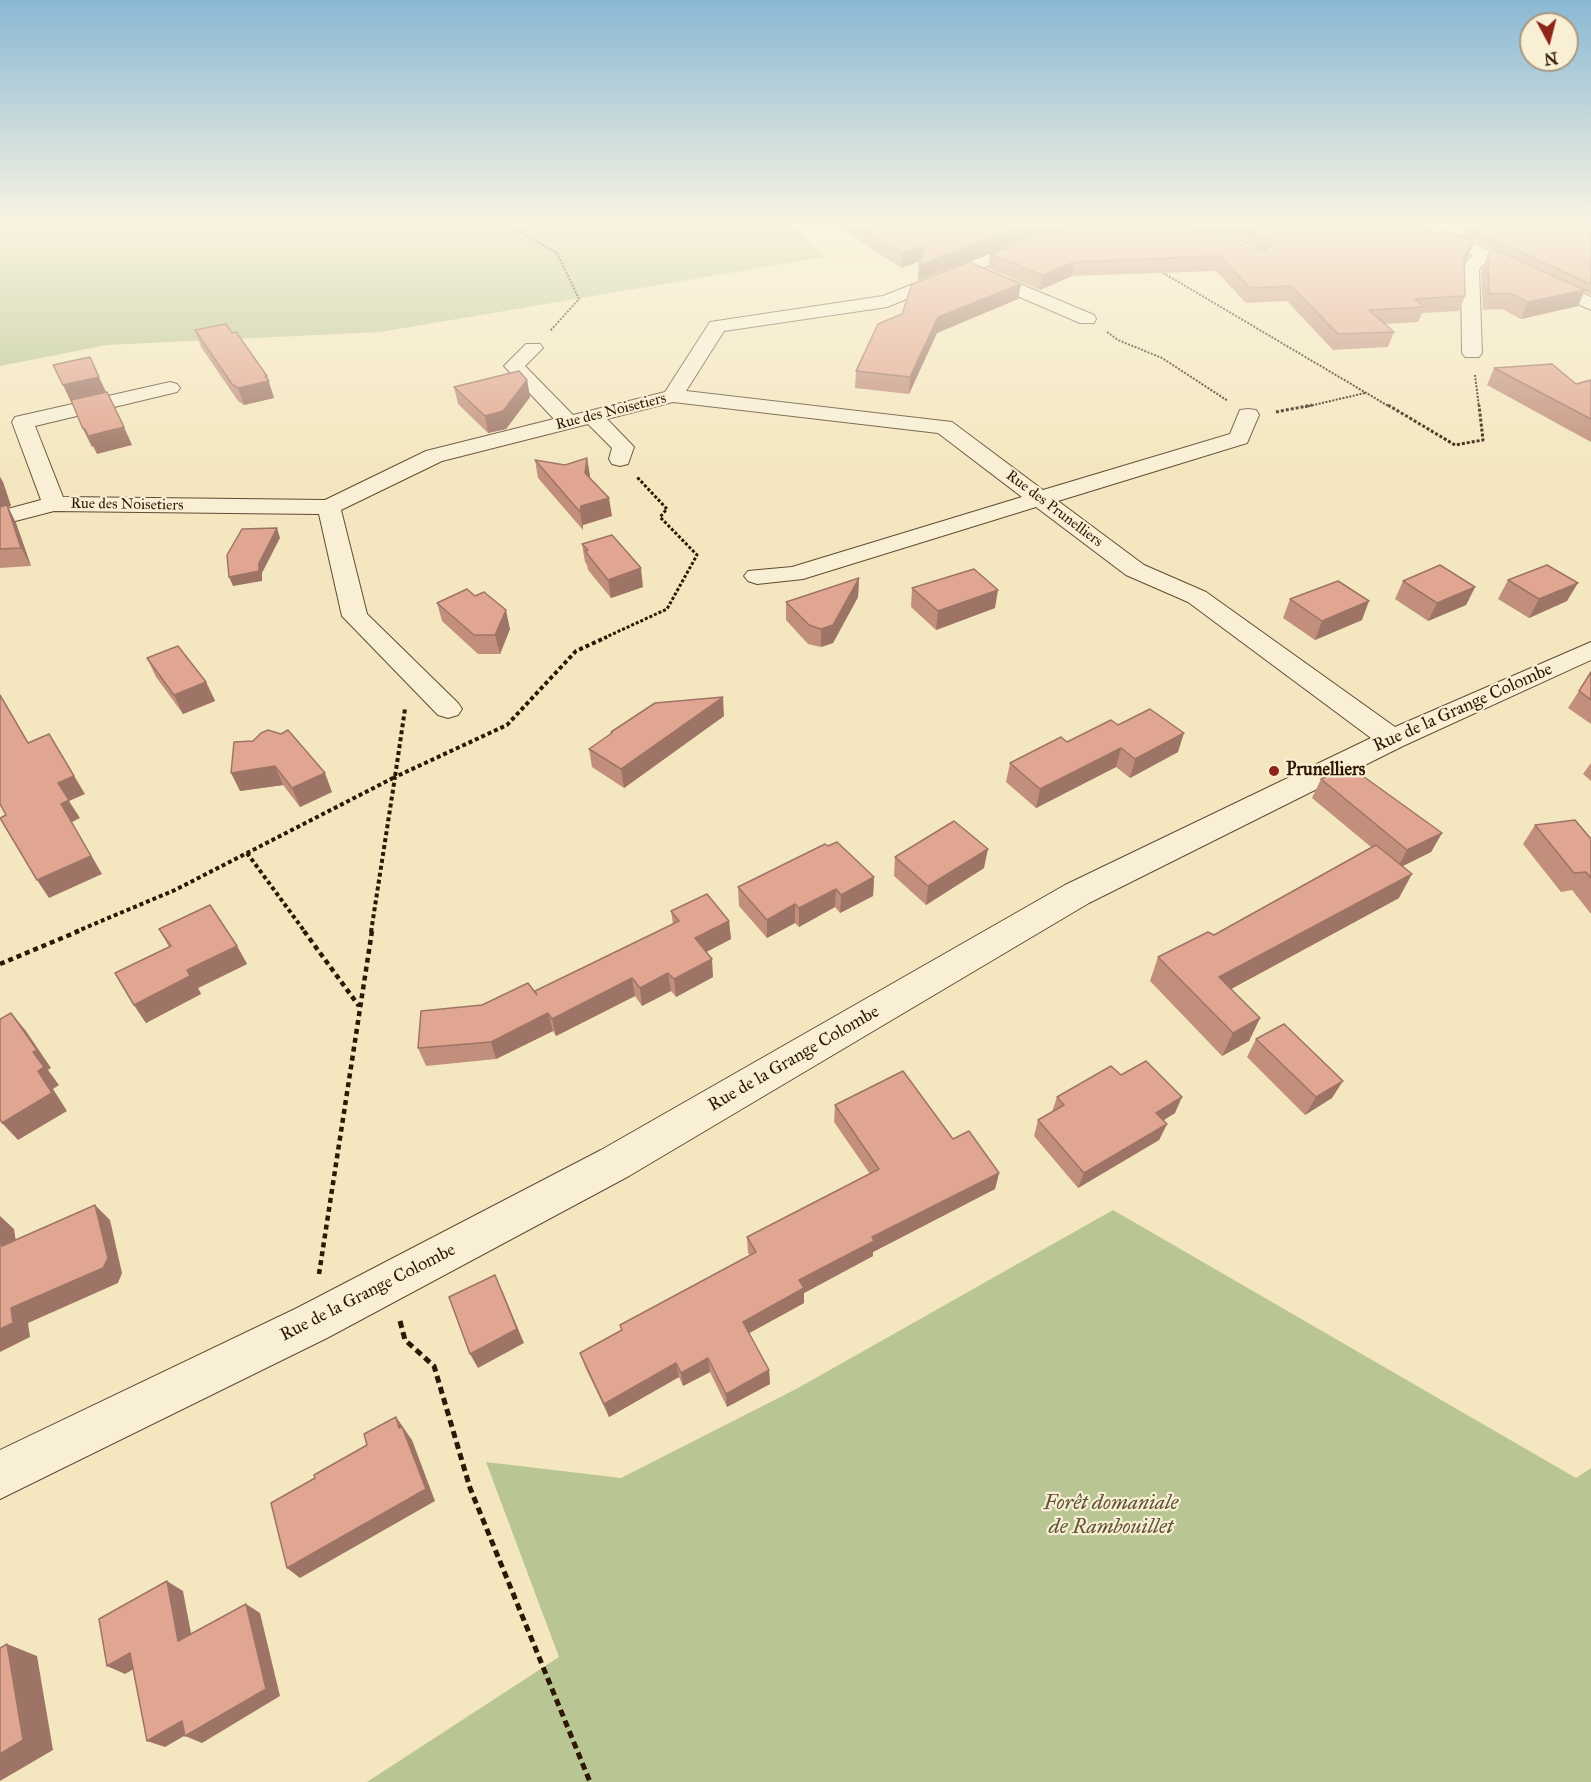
<!DOCTYPE html>
<meta charset="utf-8">
<style>
body{margin:0}
#map{position:relative;width:1591px;height:1782px;overflow:hidden;background:#f4e7bf;font-family:"IM FELL Great Primer",serif}
canvas{display:block}
.north{position:absolute;left:1519px;top:12px;width:60px;height:60px;box-sizing:border-box;background:#f8efd5;border:2px solid #a89982;border-radius:50%;rotate:173deg;font-size:16px;font-weight:700;line-height:24px;text-align:center;color:#2f1705}
.north::after{content:'';display:block;margin:auto;width:21px;height:27px;background:#8f2418;clip-path:polygon(50% 0,100% 100%,50% 72%,0 100%)}
</style>
<div id="map">
<canvas width="1591" height="1782"></canvas>
<div class="north">N</div>
</div>
<script>
const g = document.querySelector('canvas').getContext('2d');
g.lineJoin = 'round';
function fill(path, color) {
  g.fillStyle = color;
  g.fill(path, 'evenodd');
}
function stroke(path, color, width, dash) {
  g.strokeStyle = color;
  g.lineWidth = width;
  g.lineCap = dash ? 'butt' : 'round';
  g.setLineDash(dash || []);
  g.stroke(path);
}
function write(font, color, halo, rows, align = 'center') {
  g.font = font + ' "IM FELL Great Primer",serif';
  g.lineWidth = 4.5;
  g.setLineDash([]);
  g.textBaseline = 'middle';
  g.strokeStyle = halo;
  g.fillStyle = color;
  for (const [text, x, y, turn = 0] of rows) {
    g.save();
    g.translate(x, y);
    g.rotate((+turn || 0) * Math.PI / 180);
    g.textAlign = isNaN(turn) ? turn : align;
    if (halo) g.strokeText(text, 0, 0);
    g.fillText(text, 0, 0);
    g.restore();
  }
}
const green = new Path2D(`
 M0,225h794l30,32 -444,75 -273,13 -107,21z
 M1113,1210l463,268 15,-10v314h-1224l192,-125 -73,-195 135,16 177,-90z`);
const pathFar4 = new Path2D(`
 M494,225l19,3 44,25 22,46 -29,32
 M1160,271l230,136
 M1107,332l11,8 44,18 66,43
 M1475,375l4,32
 M1305,407l60,-14`);
const pathFar3 = new Path2D(`
 M1388,405l67,40 28,-5 -4,-35
 M1276,412l36,-7
 M604,638l63,-29 30,-54 -37,-38 7,-8 -30,-32`);
const pathFar2 = new Path2D(`
 M247,853l58,79
 M75,932l100,-42 220,-113 10,-68
 M371,932l24,-155 112,-52 69,-74 31,-14`);
const pathFar1 = new Path2D(`
 M304,931l55,75
 M0,964l79,-33
 M319,1274l53,-343`);
const path = new Path2D(`
 M400,1321l5,19 29,26 36,122 120,294`);
const minor = new Path2D(`
 M1413,225h20l158,72v13l-102,-47 -7,2 -3,5 3,83 -3,4h-14l-3,-4 -1,-83 9,-13 4,-1 -59,-27z
 M1002,249l6,1 3,4 -3,4 -26,10 112,47 2,4 -2,4h-14l-107,-46 -3,-4 -83,34 -163,24 -38,60 266,31 91,68 187,-56 10,-24 8,-1 8,1 3,5 -12,28 -189,58 86,64 62,27 189,135 196,-85v18l-188,86 -314,157 -460,273 -302,162 -327,161v-49l297,-142 304,-158 464,-265 306,-147 -183,-136 -62,-27 -90,-68 -233,72 -46,5 -9,-3 -4,-5 4,-5 44,-4 230,-70 -84,-64 -265,-31 -66,17 27,28 -6,17 -8,2 -8,-2 -3,-5 3,-11 -24,-24 -146,37 -101,49 26,104 91,89 4,6 -4,6 -10,3 -10,-3 -96,-99 -23,-102 -265,-3 -54,14v-14l41,-11 -29,-78 3,-5 155,-35 7,2 3,4 -3,4 -142,34 28,71 262,3 101,-49 128,-32 -50,-53 22,-22h14l3,4 -18,18 48,49 92,-23 45,-70 173,-26z`);
const wall = new Path2D(`
 M834,225h229l-145,55 1,-15 1,-4 -18,7z
 M1197,225h226l13,10 32,21 -4,5 1,35 -6,15 -37,2 -4,9 -33,2 9,8 -6,15 -55,3 -46,-49 -41,2 -30,-32 -144,5 -32,14 -52,-22 2,-14 269,-4z
 M1591,225v70l-7,-3 -6,14 -57,13 -19,-10 -19,1 -2,-39 7,-16 6,-5 -32,-14 3,-9z
 M1021,284l-3,15 -81,34 -28,61 -54,-6 1,-17z
 M195,330l37,3 35,43 7,22 -30,7 -6,-4 -37,-54z
 M1494,368l82,16 15,-4v62l-104,-57z
 M527,380l3,17 -24,32 -18,4 -30,-29 -4,-17z
 M587,458l3,20 22,38 -29,9v5l-45,-52 -3,-18 30,5z
 M0,477l3,5 8,24 -3,1 8,16 15,43 -31,2z
 M582,544l61,43 -32,11 -23,-28 -1,-5 -2,-3z
 M859,578l-1,19 -25,46 -12,4 -13,-3 -22,-24v-18z
 M1508,580l59,21 -38,17 -31,-19z
 M1403,581l72,6 -9,18 -38,16 -33,-22z
 M912,588l83,20 -59,22 -25,-23z
 M475,596l35,33 -10,25h-22l-36,-33 -5,-18z
 M1290,599l72,21 -47,20 -32,-22z
 M147,658l59,24 9,19 -32,13 -27,-37z
 M1591,672v52l-23,-16z
 M724,716l-100,72 -32,-21 -3,-18 22,-15v-2z
 M1118,725l60,27 -48,26 -14,-11 -80,41 -30,-26 4,-19 57,-21z
 M234,742l98,50 -32,15 -17,-22 -43,6z
 M1591,763v18l-8,-7z
 M1321,779l121,54 -11,19 -29,14 -3,32 -168,91 29,29 -11,23 -27,15 -72,-75 8,-24 56,-22 157,-88 -59,-49z
 M1535,825l56,14v75l-19,-24 -11,2 -38,-48z
 M828,846l46,31 -1,19 -33,17 -5,-6 -36,20 -4,-4 -28,15 -28,-32 -1,-19z
 M895,857l89,11 -58,37 -32,-29z
 M671,911l58,10 2,18 -25,13 7,25 -37,20 -5,-6 -29,15 -7,-10 -79,40 -3,-5 -57,28 -70,7 -8,-18 64,-43 54,-13 137,-68z
 M159,929l78,17 10,18 -49,24 3,6 -55,29 -12,-18 35,-58z
 M1256,1039l76,59 -27,17 -58,-58z
 M1121,1075l54,38 -12,7 4,4 -8,16 -81,48 -44,-52 4,-16 14,-8 5,-15z
 M835,1105l118,34 46,34 -4,16 -122,63v4l-69,37v10l-55,30 20,37 1,14 -43,23 -17,-35 -27,14 -4,-9 -70,40 -24,-50 -5,-14 41,-23 -1,-5 130,-70 -2,-2 -1,-16 123,-63 -36,-52z`);
const shadedWall = new Path2D(`
 M1028,225h35l-145,55 1,-15z
 M1474,242l-6,14 -9,14 5,-14z
 M926,245l-1,14 -23,9 1,-15z
 M1074,262l-2,14 -32,14 2,-15z
 M1021,284l-3,15 -81,34 -28,61 1,-17 28,-60z
 M1585,290l-7,16 -57,13 7,-17z
 M267,376l7,22 -30,7 -6,-17z
 M99,377l8,17 -36,8 -8,-17z
 M527,380l3,17 -24,32 -18,4 -3,-17z
 M124,427l8,18 -35,9 -4,-8 -1,1 -9,-18z
 M587,458l3,18 -2,15 -3,-18z
 M0,477l3,5 8,24 -3,1 8,16 15,43 -31,-57z
 M609,498l3,18 -29,9v5l-3,-18 1,-6z
 M277,528l3,10 -18,35v8l-29,5 -4,-9 30,-14z
 M641,568l2,19 -32,11 -3,-18z
 M859,578l-1,19 -25,46 -12,4v-18z
 M1578,583l-11,18 -38,17 10,-19z
 M1475,587l-9,18 -38,16 9,-18z
 M998,590l-3,18 -59,22 2,-19z
 M1369,601l-7,19 -47,20 7,-19z
 M506,610l4,19 -10,25 -5,-19z
 M206,682l9,19 -32,13 -9,-19z
 M723,697l1,19 -100,72 -3,-19z
 M1184,733l-6,19 -48,26 5,-19z
 M49,734l36,60 -16,7 11,17 -8,4 30,52 -53,24 -12,-18 24,-76z
 M1121,748l-5,19 -80,41 4,-19z
 M275,766l8,19 -43,6 -9,-18z
 M325,773l7,19 -32,15 -8,-19z
 M1442,833l-11,19 -34,17 10,-19z
 M988,849l-4,19 -58,37 2,-19z
 M1412,874l-13,24 -190,103 10,-24z
 M874,877l-1,19 -33,17 1,-18z
 M836,889l-1,18 -36,20v-19z
 M795,904v19l-28,15v-18z
 M729,921l2,18 -34,18 -2,-19z
 M237,946l10,18 -49,24 3,6 -55,29 -12,-18 53,-35z
 M712,959l1,18 -37,20 -2,-18z
 M668,973l3,18 -29,15 -2,-18z
 M632,978l3,18 -79,40 -4,-17z
 M11,1013l15,18 25,37 -3,2 11,15 -6,4 14,22 -49,29 -16,-17 31,-71z
 M548,1013l5,18 -57,28 -5,-17z
 M1260,1018l-11,23 -27,15 11,-23z
 M1343,1081l-11,17 -27,17 11,-18z
 M1182,1097l-7,16 -25,16 6,-16z
 M1167,1124l-8,16 -81,48 6,-15z
 M999,1173l-4,16 -122,63v4l-69,37v10l-60,33 -1,-14 56,-42 73,-43z
 M95,1205l15,15 12,53 -4,10 -90,40 2,14 -30,15v-23l11,-21z
 M0,1216l14,13 5,32 -17,-15 -2,-16z
 M502,1290l22,53 -46,25 -8,-14z
 M708,1358l2,14 -27,14 -2,-13z
 M676,1363l3,14 -70,40 -5,-13z
 M769,1370l1,14 -43,23 -1,-13z
 M396,1417l16,23 23,61 -135,77 -13,-10 112,-140z
 M167,1581l16,10 11,58 -16,-8z
 M246,1604l14,9 20,83 -78,47 -17,-7z
 M7,1644l30,12 16,94 -53,31v-27z
 M130,1653l18,8 -23,13 -18,-8z
 M182,1721l16,7 -33,19 -18,-6z`);
const building = new Path2D(`
 M856,225h172l-109,40 7,-20 -23,8z
 M1068,225h125l61,25h13l5,-6 -4,-6 -33,-13h188l13,10 12,-5 26,12 -10,14 1,40 -50,3 9,8 -55,3 25,22 -56,2 -47,-48 -41,2 -30,-32 -146,6 -32,13 -52,-21z
 M1471,225h120v59l-126,-57z
 M1495,250l90,40 -57,12 -19,-9 -20,1 -1,-39 2,-4z
 M969,262l52,22 -83,33 -28,60 -54,-6 22,-47 24,-10 10,-30z
 M226,324l6,9 4,-1 31,44h-2l4,5 -31,7 -6,-4 -37,-54z
 M90,357l9,20 -36,8 -10,-20z
 M1552,364l24,20 15,-4v39l-97,-51z
 M519,371l8,9 -24,31 -18,5 -31,-29z
 M107,392l17,35 -36,9 -3,-7h-2l-12,-29z
 M587,458l-2,15 24,25 -28,8 -1,6 -45,-52 30,5z
 M7,505l14,43 -21,1v-42z
 M277,528l-18,35v8l-30,6 -2,-22 15,-26z
 M612,535l29,33 -33,12 -23,-29 3,-1 -6,-6z
 M1440,565l35,22 -38,16 -34,-22z
 M1547,565l31,18 -39,16 -31,-19z
 M974,569l24,21 -60,21 -26,-23z
 M859,578l-26,47 -12,4 -12,-4 -23,-23z
 M1338,581l31,20 -47,20 -32,-22z
 M467,589l8,7 9,-4 22,18 -11,25h-21l-37,-32z
 M178,646l28,36 -32,13 -27,-37z
 M1591,672v28l-12,-9z
 M0,695l28,48 21,-9 25,42 -16,7 11,17 -8,4 30,52 -54,24 -37,-62 6,-3 -6,-11z
 M723,697l-102,72 -32,-20 23,-16 -1,-1 44,-29z
 M1150,709l34,24 -49,26 -14,-11 -81,41 -30,-26 51,-26 6,5 44,-22 7,5z
 M268,730l13,4 7,-4 37,43 -33,15 -17,-22 -44,7 3,-31 19,-1 8,-8z
 M1349,766l93,67 -35,17 -86,-71z
 M1575,820l16,19v39l-5,-6 -12,1 -39,-48z
 M954,821l34,28 -60,37 -33,-29z
 M837,842l37,35 -33,18 -5,-6 -37,19 -4,-4 -28,16 -29,-33 87,-43 3,2z
 M1376,845l36,29 -193,103 41,41 -27,15 -75,-76 50,-25 6,3z
 M707,894l22,27 -34,17 17,21 -38,20 -6,-6 -28,15 -8,-10 -80,41 -4,-6 -57,29 -73,6 3,-37 61,-6 46,-22 9,12 -2,-4 144,-70 -8,-10z
 M210,905l27,41 -50,24 3,6 -56,29 -19,-32 56,-27 -12,-17z
 M11,1013l26,37 -4,2 11,15 -6,4 14,22 -50,30 -2,-4v-100z
 M1284,1024l59,57 -27,16 -60,-58z
 M1146,1061l36,36 -26,16 11,11 -83,49 -46,-53 26,-15 -7,-8 40,-23 14,-8 10,9z
 M903,1071l50,68 16,-8 30,42 -127,64 2,4 -75,39 5,8 -61,34 26,48 -43,24 -18,-36 -27,15 -5,-10 -72,41 -24,-51 42,-23 -2,-5 136,-73 -9,-15 132,-68 -44,-64z
 M95,1205l13,53 -5,10 -92,40 2,15 -13,6v-99l2,16z
 M495,1275l22,54 -47,25 -21,-57z
 M396,1417l3,11 3,-1 24,62 -139,79 -16,-65 44,-25 -1,-3 53,-30 -3,-11z
 M167,1581l11,60 68,-37 20,85 -81,47 -3,-15 -35,20 -17,-88 -23,13 -8,-47z
 M7,1644l16,96 -23,14v-106z`);
const markers = [
 [1274,771,6,"#8f2418"]
];
const farStreetnames = [
 ["Rue des Noisetiers",611,412,-14],
 ["Rue des Noisetiers",127,505,1],
 ["Rue des Prunelliers",1054,509,37]
];
const streetNames = [
 ["Rue de la Grange Colombe",1463,708,-24],
 ["Rue de la Grange Colombe",794,1059,-30],
 ["Rue de la Grange Colombe",368,1293,-27]
];
const poiNames = [
 ["Prunelliers",1286,771]
];
const nearParknames = [
 ["Forêt domaniale",1111,1504],
 ["de Rambouillet",1111,1528]
];
fill(green, '#b9c694');
stroke(minor, '#604b34', 2);
stroke(pathFar4, '#2f1705', 2, [2, 1.5]);
stroke(pathFar3, '#2f1705', 3, [3, 2]);
stroke(pathFar2, '#2f1705', 4, [4, 3]);
stroke(pathFar1, '#2f1705', 4.5, [5, 4]);
stroke(path, '#2f1705', 5, [7, 4.5]);
fill(minor, '#f8efd5');
fill(wall, '#c28f7d');
fill(shadedWall, '#9e7466');
fill(building, '#e1a691');
stroke(building, '#9e7466', 1.5);
const sky = g.createLinearGradient(0, 0, 0, 474);
sky.addColorStop(0, '#89b8d4');
sky.addColorStop(0.47, '#faf4e2');
sky.addColorStop(1, '#faf4e200');
g.fillStyle = sky;
g.fillRect(0, 0, 1591, 474);
for (const [x, y, r, color] of markers) {
  const dot = new Path2D();
  dot.arc(x, y, r, 0, 2 * Math.PI);
  g.fillStyle = color;
  g.fill(dot);
  stroke(dot, '#f8efd5', 2);
}
write('15px', '#2f1705', '#f8efd5', farStreetnames);
write('18px', '#2f1705', '#f8efd5', streetNames);
write('bold 18px', '#2f1705', '#f8efd5', poiNames, 'left');
write('italic 21px', '#5f5437', '#f8efd5', nearParknames);
</script>
